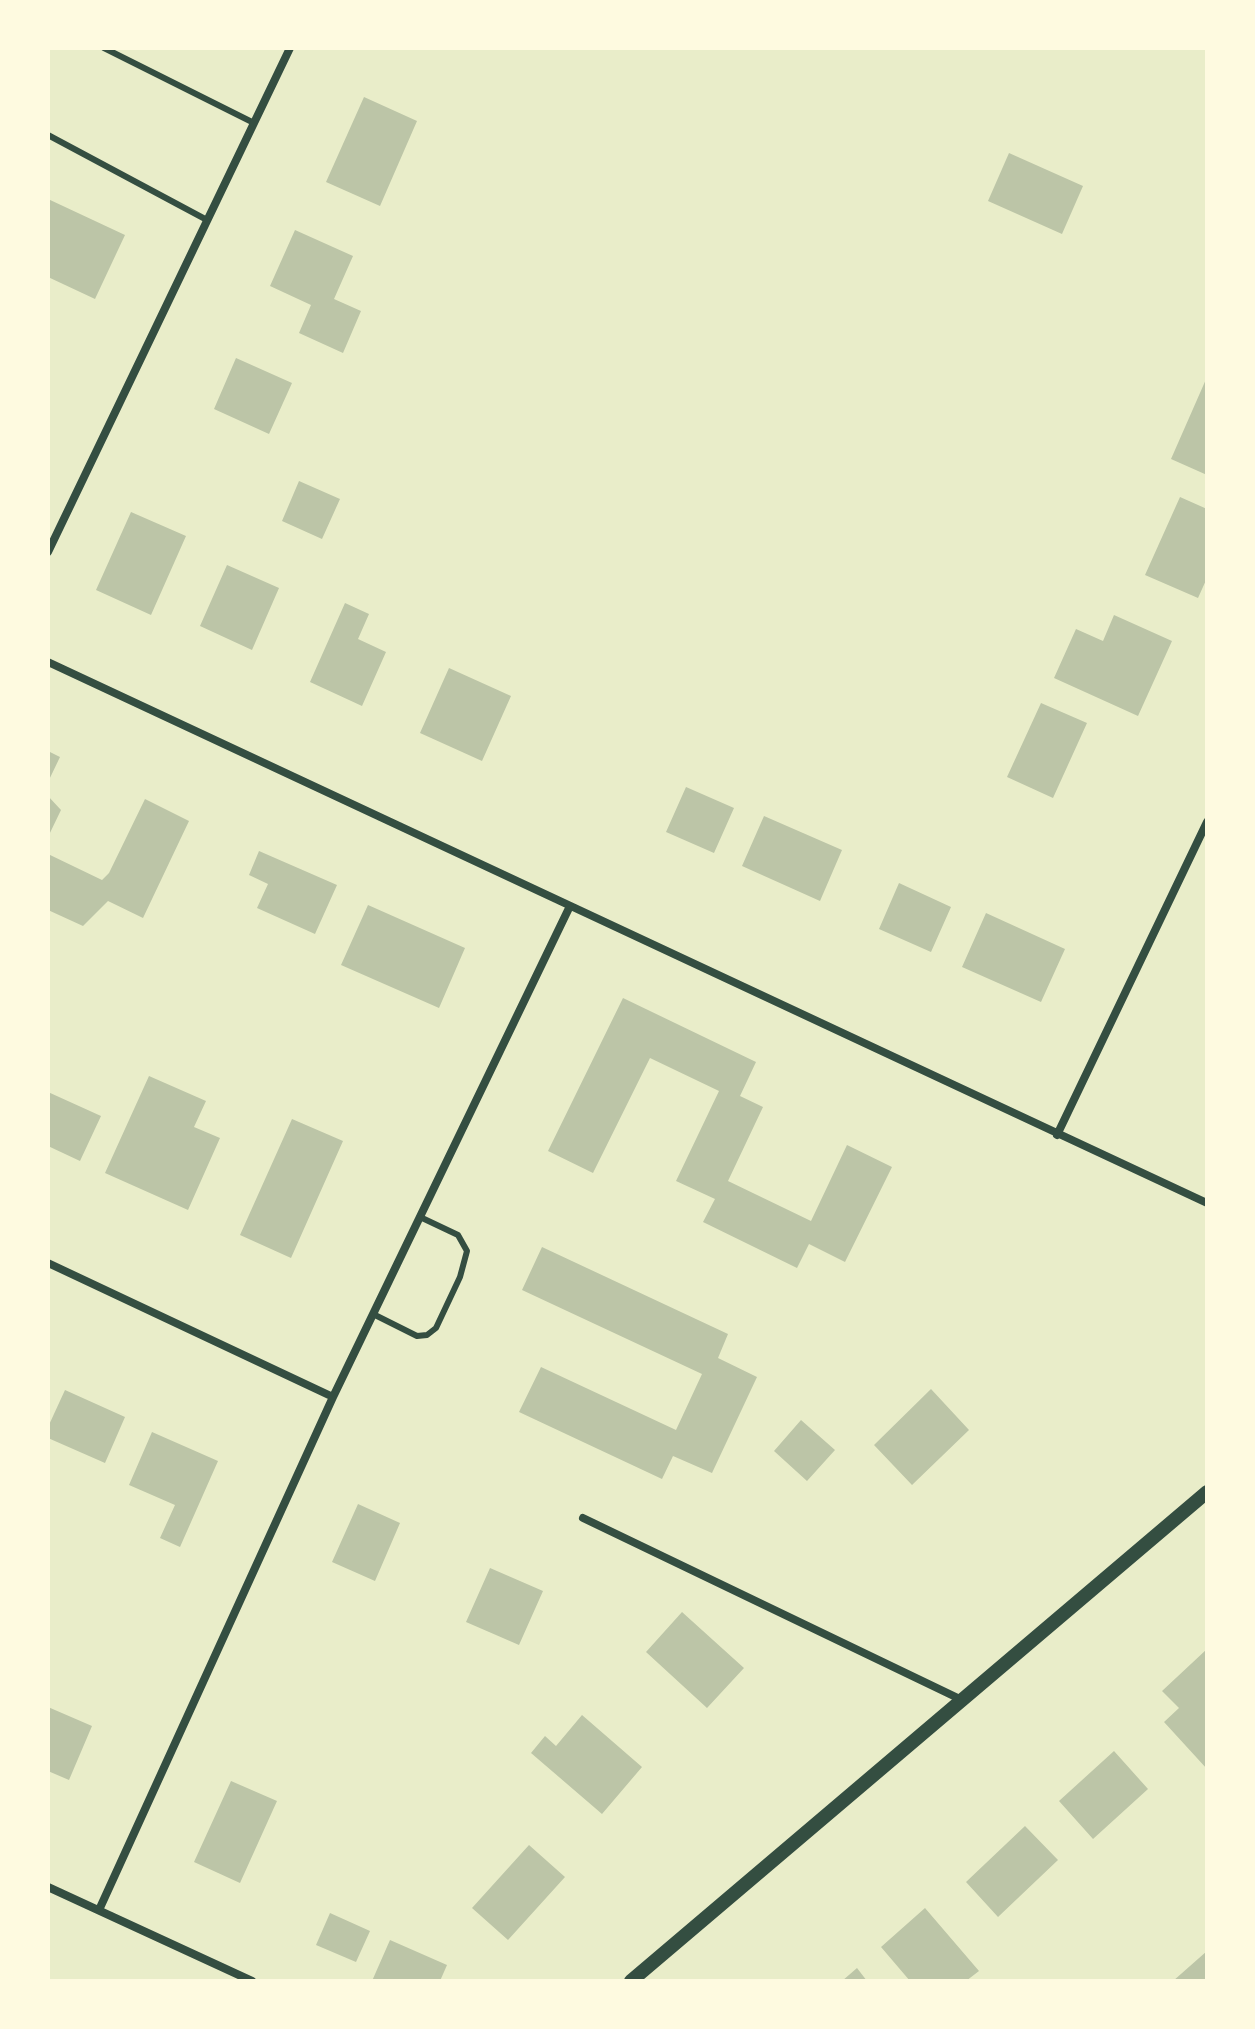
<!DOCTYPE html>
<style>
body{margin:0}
#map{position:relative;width:1255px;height:2029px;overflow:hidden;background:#e9edc9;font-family:"Fira Sans",sans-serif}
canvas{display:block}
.frame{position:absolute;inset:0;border:50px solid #fefae0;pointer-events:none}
</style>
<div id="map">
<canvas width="1255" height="2029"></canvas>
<div class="frame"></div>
</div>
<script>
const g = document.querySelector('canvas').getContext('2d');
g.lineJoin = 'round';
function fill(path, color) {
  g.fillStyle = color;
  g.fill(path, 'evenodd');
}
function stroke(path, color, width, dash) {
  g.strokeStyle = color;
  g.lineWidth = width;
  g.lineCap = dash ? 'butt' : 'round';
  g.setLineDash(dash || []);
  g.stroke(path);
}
const building = new Path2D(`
 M364,97l53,24 -37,85 -54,-24z
 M1009,153l74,33 -21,48 -74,-33z
 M48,199l77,36 -30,64 -47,-22z
 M295,230l58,26 -19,43 27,12 -18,42 -44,-20 12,-28 -41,-19z
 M236,358l56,25 -23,51 -55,-25z
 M1207,377v98l-36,-16z
 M299,481l41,18 -18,40 -40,-18z
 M1180,497l27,12v69l-9,20 -53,-23z
 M131,512l55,24 -35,79 -55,-25z
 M227,565l52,23 -27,62 -52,-24z
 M345,603l24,11 -11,25 28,13 -24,54 -52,-24z
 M1114,615l58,26 -34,75 -84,-38 22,-49 27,12z
 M449,668l62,28 -29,65 -62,-28z
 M1041,703l46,20 -34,75 -46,-21z
 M48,751l12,6 -12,25z
 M686,787l48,21 -20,45 -48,-21z
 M48,796l13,14 -13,27z
 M145,799l44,22 -46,97 -35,-17 -25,25 -35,-16v-56l54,26 7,-7z
 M764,816l78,34 -22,51 -78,-35z
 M259,851l78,34 -22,49 -58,-26 11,-24 -19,-9z
 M899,883l52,24 -20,45 -52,-23z
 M368,905l97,43 -26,60 -98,-43z
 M986,913l79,36 -24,53 -79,-35z
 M623,998l133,64 -16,34 23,11 -35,74 83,40 36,-76 45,22 -47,95 -36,-18 -12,24 -94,-46 12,-23 -39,-18 43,-90 -69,-33 -57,115 -45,-22z
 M149,1076l57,25 -12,26 26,11 -32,72 -83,-37z
 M48,1092l53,24 -21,45 -32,-15z
 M292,1119l51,22 -52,117 -51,-23z
 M542,1247l186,87 -10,24 39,19 -45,96 -39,-17 -11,23 -143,-67 22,-45 135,63 26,-56 -180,-84z
 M931,1389l38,41 -57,55 -38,-40z
 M65,1390l60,27 -20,46 -57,-25v-11z
 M801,1420l34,30 -28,31 -33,-30z
 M152,1432l66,29 -38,86 -20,-9 15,-33 -46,-20z
 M358,1504l42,19 -25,58 -43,-19z
 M490,1568l53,23 -24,54 -53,-23z
 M682,1612l62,56 -37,40 -61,-56z
 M1207,1649v120l-43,-47 15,-14 -17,-17z
 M48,1707l44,19 -23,54 -21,-9z
 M582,1715l60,52 -40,47 -71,-61 14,-17 11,10z
 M1114,1751l34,38 -55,50 -34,-38z
 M231,1781l46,20 -37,82 -46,-21z
 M1025,1826l33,34 -60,57 -32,-35z
 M529,1845l36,32 -57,63 -36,-32z
 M925,1908l54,63 -13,10h-56l-29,-34z
 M330,1913l40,18 -14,31 -40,-17z
 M390,1940l57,25 -7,16h-68z
 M1207,1951v30h-34z
 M857,1968l10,13h-25z`);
const service = new Path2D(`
 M104,48l150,75
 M48,135l159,85
 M373,1314l44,22 10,-1 9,-7 24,-51 7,-26 -9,-16 -38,-18`);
const minor = new Path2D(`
 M48,552l242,-504
 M48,662l1159,541
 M1057,1135l150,-313
 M48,1263l285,134
 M583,1518l379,182
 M48,1887l204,94
 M99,1910l234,-513 237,-491`);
const tertiary = new Path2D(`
 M631,1981l576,-489`);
fill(building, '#bcc5a7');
stroke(service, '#344e41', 6);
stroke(minor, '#344e41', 8);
stroke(tertiary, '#344e41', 14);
</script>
